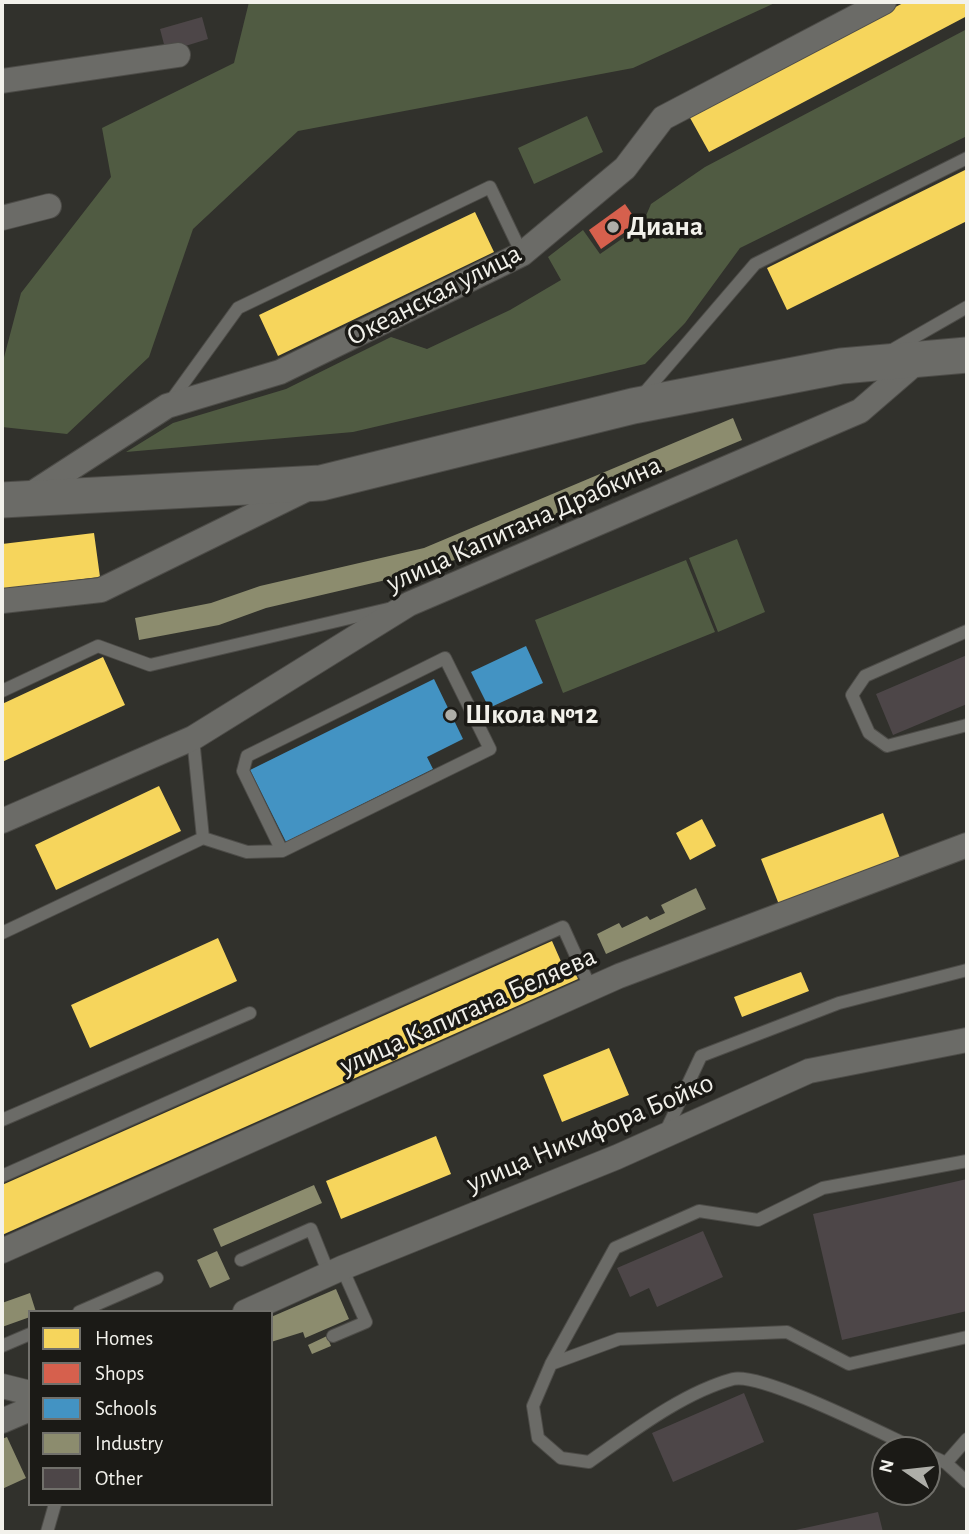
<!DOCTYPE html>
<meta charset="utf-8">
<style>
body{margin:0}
#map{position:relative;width:969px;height:1534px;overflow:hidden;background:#31312c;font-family:"Alegreya Sans",sans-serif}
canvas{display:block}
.frame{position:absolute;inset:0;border:4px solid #f2f1eb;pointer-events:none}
.legend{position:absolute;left:28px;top:1310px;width:245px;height:196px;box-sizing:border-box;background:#1b1a16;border:2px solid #71706b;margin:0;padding:9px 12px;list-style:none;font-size:21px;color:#f2f1eb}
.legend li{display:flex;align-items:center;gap:14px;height:35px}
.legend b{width:35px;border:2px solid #71706b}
.north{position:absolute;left:871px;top:1436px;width:70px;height:70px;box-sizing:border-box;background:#1b1a16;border:2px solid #71706b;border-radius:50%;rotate:284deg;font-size:19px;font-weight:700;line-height:28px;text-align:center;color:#f2f1eb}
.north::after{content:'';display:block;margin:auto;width:24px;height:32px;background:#aeaea8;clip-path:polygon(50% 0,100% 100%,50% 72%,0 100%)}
</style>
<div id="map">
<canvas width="969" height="1534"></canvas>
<div class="frame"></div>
<ul class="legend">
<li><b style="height:19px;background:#f6d55c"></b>Homes</li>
<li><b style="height:19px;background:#d6604d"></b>Shops</li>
<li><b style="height:19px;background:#4393c3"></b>Schools</li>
<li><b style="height:19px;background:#8c8c6e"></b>Industry</li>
<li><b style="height:19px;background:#4d4648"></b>Other</li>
</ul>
<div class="north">N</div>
</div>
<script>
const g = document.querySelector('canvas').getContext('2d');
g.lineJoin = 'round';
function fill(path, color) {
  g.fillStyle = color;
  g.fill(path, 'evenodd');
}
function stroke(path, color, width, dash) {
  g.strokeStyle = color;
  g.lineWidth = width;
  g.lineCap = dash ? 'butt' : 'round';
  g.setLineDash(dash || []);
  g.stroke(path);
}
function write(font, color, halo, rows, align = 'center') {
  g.font = font + ' "Alegreya Sans",sans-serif';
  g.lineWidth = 7;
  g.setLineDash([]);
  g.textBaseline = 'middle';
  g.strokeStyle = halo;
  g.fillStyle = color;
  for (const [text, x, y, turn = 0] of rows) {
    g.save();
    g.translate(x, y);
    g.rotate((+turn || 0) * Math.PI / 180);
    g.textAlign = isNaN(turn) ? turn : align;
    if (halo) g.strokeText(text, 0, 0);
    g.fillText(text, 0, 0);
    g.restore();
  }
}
const green = new Path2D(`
 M249,2h528l-144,66 -335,63 -105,98 -44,128 -82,77 -65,-7v-62l19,-72 90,-116 -9,-49 132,-65z
 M967,29v107l-227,112 -55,75 -40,41 -292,68 -227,20 47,-29 113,-34 105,-52 36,12 83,-39 51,-30 -13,-23 35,-27 17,24 42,-29 9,-21 54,-37z
 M587,116l16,36 -69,32 -16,-36z
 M737,539l28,73 -47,20 -29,-74z
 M686,560l29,72 -152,61 -28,-73z`);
const homes = new Path2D(`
 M905,2h62v14l-258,136 -20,-36z
 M967,169v52l-180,89 -20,-42z
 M475,212l19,40 -216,104 -19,-41z
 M94,533l6,44 -98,12v-45z
 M103,657l22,48 -123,57v-58z
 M159,786l22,45 -125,59 -21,-45z
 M883,813l18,48 -121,46 -19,-48z
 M702,819l14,27 -26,14 -14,-27z
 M218,938l19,43 -147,67 -19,-43z
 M552,941l11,25 7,-4 8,17 -576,256v-50z
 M801,972l8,19 -67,26 -8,-20z
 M609,1048l20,47 -67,27 -19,-47z
 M436,1136l15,38 -110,45 -15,-38z`);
const shops = new Path2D(`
 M625,204l13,19 -37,26 -12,-19z`);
const schools = new Path2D(`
 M526,646l17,37 -54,25 -18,-36z
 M434,679l29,60 -36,18 6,12 -147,73 -36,-72z`);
const industry = new Path2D(`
 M733,418l9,22 -309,129 -167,39 -47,17 -80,15 -4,-22 76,-15 49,-17 164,-38z
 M696,888l10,21 -100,45 -9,-20 22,-11 3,5 25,-12 3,4 15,-7 -4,-8z
 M314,1185l8,18 -101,44 -8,-18z
 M217,1251l13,28 -20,9 -13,-28z
 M336,1289l13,30 -44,19 -2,-6 -32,10v-25z
 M30,1293l6,19h-6v5l-28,10v-24z
 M327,1336l4,10 -19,8 -4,-9z
 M7,1437l19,41 -24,11v-50z`);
const building = new Path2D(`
 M202,17l6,22 -42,13 -6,-23z
 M967,655v49l-74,31 -17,-41z
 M967,1179v132l-125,29 -29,-126z
 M703,1231l20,46 -66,30 -8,-19 -19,9 -13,-29z
 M744,1393l20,49 -91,40 -21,-49z
 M878,1512l5,20h-92v-1z`);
const service = new Path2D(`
 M892,350l75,-43
 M640,398l115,-134 212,-106
 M170,402l68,-94 252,-121 32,67
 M967,631l-102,45 -13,19 17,38 18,13 80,-21
 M2,691l96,-45 52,19 238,-56
 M203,838l44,14 35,-1 208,-102 -45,-91 -198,98 -4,15 39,80
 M2,933l201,-95 -10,-100
 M2,1120l248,-107
 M664,1135l37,-79 138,-53 128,-33
 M2,1176l561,-249 28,62
 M241,1260l70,-31 18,45
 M79,1312l78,-34
 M333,1336l33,-14 -24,-54
 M2,1346l28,-12
 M551,1364l68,-25 168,-7 62,32 118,-27
 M918,1450c-33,-15 -156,-78 -185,-71 -51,14 -101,53 -144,83l-28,-4 -23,-20 -5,-32 18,-42 64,-116 84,-37 59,9 65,-32 144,-27
 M927,1454l19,9 21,19
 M946,1463l21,-24
 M47,1532l8,-28`);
const minor = new Path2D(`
 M2,81l176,-26
 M2,218l47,-12
 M28,496l139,-90 113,-34 242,-118 103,-86 38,-50 221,-116
 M2,601l99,-11 208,-102
 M2,821l191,-83 216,-134 451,-193 59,-51
 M2,1251l617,-275 348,-131
 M245,1312l97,-44 275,-111 192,-86 158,-31
 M2,1386l28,7
 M2,1421l28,-12`);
const secondary = new Path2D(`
 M2,500l319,-17 312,-77 208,-40 126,-11`);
const markers = [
 [613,227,7,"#aeaea8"],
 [451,715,7,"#aeaea8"]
];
const poiNames = [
 ["Диана",627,227],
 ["Школа №12",465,715]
];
const streetNames = [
 ["Океанская улица",434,295,-27],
 ["улица Капитана Драбкина",524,524,-24],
 ["улица Капитана Беляева",468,1011,-24],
 ["улица Никифора Бойко",590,1133,-23]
];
fill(green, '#505b42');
fill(homes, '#f6d55c');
fill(shops, '#d6604d');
fill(schools, '#4393c3');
fill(industry, '#8c8c6e');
fill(building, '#4d4648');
stroke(service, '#4d4c48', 14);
stroke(minor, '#4d4c48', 26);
stroke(secondary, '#4d4c48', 37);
stroke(service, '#6b6b67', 12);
stroke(minor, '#6b6b67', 24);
stroke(secondary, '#6b6b67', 35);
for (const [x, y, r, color] of markers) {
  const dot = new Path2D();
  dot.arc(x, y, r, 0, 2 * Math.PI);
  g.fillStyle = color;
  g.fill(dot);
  stroke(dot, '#1b1a16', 2.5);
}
write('bold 28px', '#f2f1eb', '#1b1a16', poiNames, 'left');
write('28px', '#f2f1eb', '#1b1a16', streetNames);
</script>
